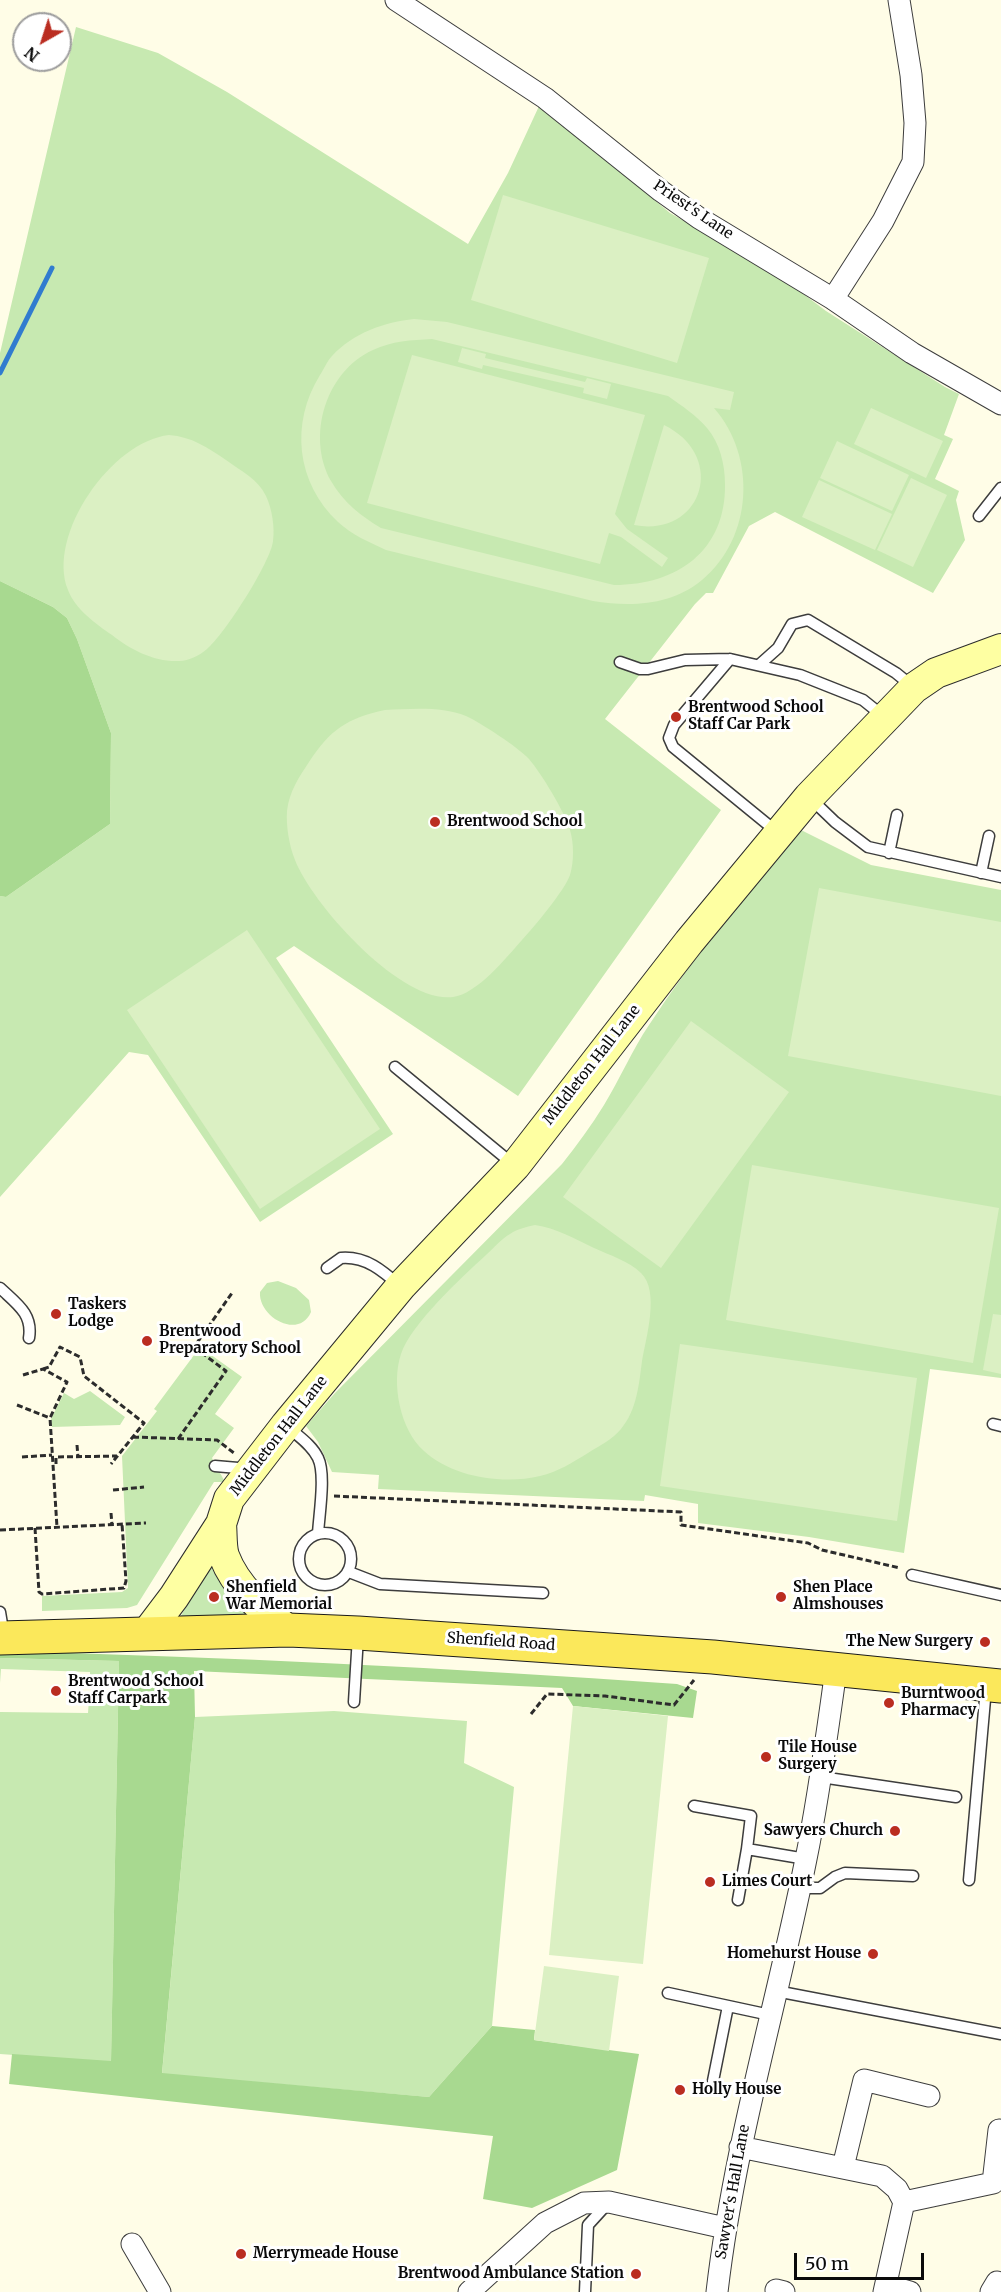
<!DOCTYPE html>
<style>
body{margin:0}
#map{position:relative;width:1001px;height:2292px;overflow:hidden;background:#fffde7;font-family:Merriweather,serif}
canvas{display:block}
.north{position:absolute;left:12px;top:12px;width:60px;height:60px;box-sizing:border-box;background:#fff;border:2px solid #9d9d9d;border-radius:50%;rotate:219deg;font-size:16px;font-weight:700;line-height:24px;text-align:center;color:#0a0a0a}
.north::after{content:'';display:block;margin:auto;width:21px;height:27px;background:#ba2d21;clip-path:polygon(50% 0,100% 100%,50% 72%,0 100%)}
.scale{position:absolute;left:794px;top:2253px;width:130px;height:27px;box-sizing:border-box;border:3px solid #0a0a0a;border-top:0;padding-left:8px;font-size:18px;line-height:21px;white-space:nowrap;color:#0a0a0a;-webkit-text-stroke:4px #fff;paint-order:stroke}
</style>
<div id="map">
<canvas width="1001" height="2292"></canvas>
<div class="north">N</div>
<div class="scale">50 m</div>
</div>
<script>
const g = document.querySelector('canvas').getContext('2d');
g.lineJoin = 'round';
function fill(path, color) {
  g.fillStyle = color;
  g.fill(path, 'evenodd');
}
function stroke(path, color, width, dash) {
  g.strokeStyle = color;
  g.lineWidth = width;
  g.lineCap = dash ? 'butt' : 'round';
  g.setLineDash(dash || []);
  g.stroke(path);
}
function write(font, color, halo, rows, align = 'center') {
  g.font = font + ' Merriweather,serif';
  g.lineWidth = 6;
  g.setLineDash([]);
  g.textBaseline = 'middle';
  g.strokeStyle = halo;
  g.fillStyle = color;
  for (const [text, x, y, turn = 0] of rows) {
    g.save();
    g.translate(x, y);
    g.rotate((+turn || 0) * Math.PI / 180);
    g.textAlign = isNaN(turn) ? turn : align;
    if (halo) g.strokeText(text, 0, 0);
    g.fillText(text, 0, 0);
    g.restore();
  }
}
const green = new Path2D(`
 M76,27l82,26 69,39 241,152 40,-71 32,-69 130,109 103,58 53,40 119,76 14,7 -15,41 9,4 -18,40 24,12 -3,9 9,40 -32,53 -158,-81 -26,14 -36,67h-7l-11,11 -90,115 116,91 -203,286 -224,-150 -18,12 117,176 -133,88 -112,-167 -19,-3 -129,145v-301l6,1 104,-73 1,-91 -34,-94 -10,-21 -14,-11 -53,-26v-228z
 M801,830l70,35 130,25v488l-71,-9 -26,184 -95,-16 -111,-14v-19l-53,-9 -1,6 -266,-12 1,-14 -47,-3 -14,-30 -12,-16 29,-33 227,-229c15,-19 29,-38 42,-59 16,-26 28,-55 45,-80 46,-70 98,-132 152,-195z
 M278,1281l18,7 13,12 2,12c-12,28 -53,5 -51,-20l7,-9z
 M200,1347l42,30 -27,37 19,14 -22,30 13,24h-11l-77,123 -10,3 -85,3v-15l80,-4 6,-4 -6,-132 35,-45 -3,-2z
 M90,1391l35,26 -5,8 -68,2 -1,-8 13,-26 10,6z
 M212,1559l46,62 -82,4z
 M0,1658l119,3 -8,401 -111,-8v-342l88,1 1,-14h23l1,-16 -23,-1v-10l-89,-3 -1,14z
 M334,1711l133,10 -3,42 50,24 -22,239 -63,71 -267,-23 33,-357z`);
const forest = new Path2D(`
 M0,581l53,26 14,11 10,21 34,94 -1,91 -104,73 -6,-1z
 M0,1651c226,6 452,17 677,33l20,7 -4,27 -120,-12 -11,-18 -368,-17 1,46 -33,356 267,24 63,-71 43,4 -1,10 105,14 -22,116 -85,38 -49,-9 10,-63 -484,-52 3,-30 99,7 8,-400 -119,-3z`);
const pitch = new Path2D(`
 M503,195l206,63 -32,105 -206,-63z
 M414,319l33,3 287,70 -4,18 -16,-2c43,49 39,130 -12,172 -31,26 -72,27 -109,21l-207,-51c-17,-8 -34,-15 -48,-28 -42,-39 -48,-99 -18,-147 4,-6 7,-14 12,-19 21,-23 53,-34 82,-37zM432,339l236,57c14,10 28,19 39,32 13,15 18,37 18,56 1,67 -48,101 -111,101l-233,-57c-20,-12 -38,-26 -50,-47 -25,-45 -5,-110 42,-131 19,-9 38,-10 59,-11z
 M462,348l24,6 -1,4 100,24 2,-4 24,6 -4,15 -24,-6 1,-5 -101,-23 -1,4 -24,-7z
 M412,355l233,60 -30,99 12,15 41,29 -6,9 -41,-30 -12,-4 -9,31 -233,-61z
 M871,408l72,33 -17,37 -72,-34z
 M664,425c64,31 39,113 -30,100z
 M169,435c23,2 38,12 57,25 15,11 32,19 40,36 6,13 9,31 7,45 -2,21 -49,94 -66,108 -7,6 -18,12 -28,12 -25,1 -48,-11 -67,-26 -16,-11 -37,-26 -44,-45 -22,-55 44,-149 101,-155z
 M837,441l72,34 -17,36 -72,-33z
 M911,478l36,17 -34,72 -36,-17z
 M819,480l73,34 -17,36 -73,-33z
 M385,710c25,-1 57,-4 81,6 15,7 52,31 63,43 12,14 36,53 41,71 4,13 4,32 0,45 -5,15 -36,52 -48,65 -16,18 -45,54 -69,57 -52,7 -141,-93 -158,-137 -6,-15 -9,-34 -8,-49 2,-19 12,-34 22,-49 21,-32 38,-44 76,-52z
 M819,888l182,34v174l-213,-40z
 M247,930l133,199 -120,80 -133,-199z
 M691,1021l98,71 -128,176 -98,-71z
 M752,1165l247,43 -26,155 -247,-43z
 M535,1225c21,3 40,14 59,23 15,7 35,13 47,25 19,18 5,65 1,88 -3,23 -5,49 -21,68 -8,10 -22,17 -33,24 -15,9 -30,19 -48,23 -37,9 -88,1 -116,-25 -24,-21 -33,-68 -23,-97 10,-30 61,-77 85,-99 8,-7 15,-16 24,-21 7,-5 16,-7 25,-9z
 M993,1314l8,1v59l-18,-4z
 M680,1344l237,34 -20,143 -237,-35z
 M573,1706l95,10 -25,248 -94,-9z
 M544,1966l75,10 -10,75 -75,-11z`);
const stream = new Path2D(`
 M0,373l52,-105`);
const path = new Path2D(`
 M192,1350l40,-57
 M43,1369l6,-2 11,-20 20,10 4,19 60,47 -33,41
 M23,1375l20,-6 24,13 -17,36 7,109
 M17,1405l33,13
 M133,1437l84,3 17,13
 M178,1439l48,-68 -32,-24
 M77,1445l1,12
 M22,1457l30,-2
 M56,1464v-7l61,-1
 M113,1490l31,-3
 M334,1496l347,16v13l127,18 14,7 78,18
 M111,1513l1,12
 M35,1528l4,64 3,2 82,-6 2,-7 -4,-57
 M0,1530l146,-7
 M531,1714l16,-20 58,2 69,9 20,-25`);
const lane = new Path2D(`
 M979,516l22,-28
 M730,659l-56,66 -5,13 4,9 104,85
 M620,662l20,7h8l37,-9 45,-1 70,16 63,25 20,16
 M759,665l19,-17 14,-24 16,-4 88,53 16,13
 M810,798l25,24 33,25 133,30
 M889,853l8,-38
 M981,873l8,-37
 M395,1067l119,98
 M327,1268l14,-10c25,-2 42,13 59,28
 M0,1288c17,16 33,26 29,50
 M993,1424l8,2
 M288,1427c10,9 24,18 30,31 8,16 1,57 0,76
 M215,1466l23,2 7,5
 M299 1559a26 26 0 1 1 52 0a26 26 0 1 1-52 0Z
 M349,1572l31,12 163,9
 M912,1575l89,20
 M0,1612l4,24
 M354,1702l4,-66
 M821,1777l135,20
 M694,1806l57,10 -4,33
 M969,1880l17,-192
 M799,1888h21l15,-11 10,-4 68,3
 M738,1900l9,-51 59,10
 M776,1991l225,43
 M668,1993l102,22
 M713,2081l15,-75
 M585,2292l3,-67 21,-23`);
const street = new Path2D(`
 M396,0l149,98 116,93 38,27 134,81 79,54 89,51
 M833,299l50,-78 30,-59 2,-39 -4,-48 -12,-75
 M740,2147l142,29 15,13 7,13 -20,90
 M843,2167l21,-87 65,16
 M904,2202l89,-19 6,-53
 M132,2244l28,48
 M886,2285l24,7
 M776,2290l8,2
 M469,2292l76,-69 39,-20 25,-1 116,26
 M717,2292c17,-147 60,-288 89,-433 13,-63 21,-126 30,-189
 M991,2292l6,-10`);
const secondary = new Path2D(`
 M221,1524c1,10 0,23 3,32 12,32 39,54 64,74
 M146,1634l28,-37 47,-73 8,-25 57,-74 115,-139 114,-120 174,-224 120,-145 105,-109 22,-15 65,-24`);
const primary = new Path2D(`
 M0,1638l288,-8 70,3 355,24 288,29`);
const markers = [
 [676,717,6,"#ba2d21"],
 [435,822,6,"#ba2d21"],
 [56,1314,6,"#ba2d21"],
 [147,1341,6,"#ba2d21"],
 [214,1597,6,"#ba2d21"],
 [781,1597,6,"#ba2d21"],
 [985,1642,6,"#ba2d21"],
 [56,1691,6,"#ba2d21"],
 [889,1703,6,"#ba2d21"],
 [766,1757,6,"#ba2d21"],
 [895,1831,6,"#ba2d21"],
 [710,1882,6,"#ba2d21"],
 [873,1954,6,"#ba2d21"],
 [680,2090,6,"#ba2d21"],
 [241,2254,6,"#ba2d21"],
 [636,2274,6,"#ba2d21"]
];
const streetNames = [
 ["Priest's Lane",693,210,34],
 ["Middleton Hall Lane",592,1065,-52],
 ["Middleton Hall Lane",279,1436,-52],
 ["Shenfield Road",501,1642,4],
 ["Sawyer's Hall Lane",733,2192,-80]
];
const poiNames = [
 ["Brentwood School",688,708],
 ["Staff Car Park",688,725],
 ["Brentwood School",447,822],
 ["Taskers",68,1305],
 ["Lodge",68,1322],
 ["Brentwood",159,1332],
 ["Preparatory School",159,1349],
 ["Shenfield",226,1588],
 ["War Memorial",226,1605],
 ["Shen Place",793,1588],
 ["Almshouses",793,1605],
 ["The New Surgery",973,1642,"right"],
 ["Brentwood School",68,1682],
 ["Staff Carpark",68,1699],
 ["Burntwood",901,1694],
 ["Pharmacy",901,1711],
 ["Tile House",778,1748],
 ["Surgery",778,1765],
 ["Sawyers Church",883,1831,"right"],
 ["Limes Court",722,1882],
 ["Homehurst House",861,1954,"right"],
 ["Holly House",692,2090],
 ["Merrymeade House",253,2254],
 ["Brentwood Ambulance Station",624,2274,"right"]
];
fill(green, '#c7e9b1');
fill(forest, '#a8d990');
fill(pitch, '#dbf0c3');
stroke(stream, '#317ccf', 5);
stroke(lane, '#3d3d3d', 13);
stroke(street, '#3d3d3d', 23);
stroke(secondary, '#2c2c2c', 32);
stroke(primary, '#1b1b1b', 35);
stroke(path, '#2c2c2c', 3, [6, 3]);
stroke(lane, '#fff', 10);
stroke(street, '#fff', 21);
stroke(secondary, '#feffa2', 30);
stroke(primary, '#fbe85b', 33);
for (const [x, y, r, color] of markers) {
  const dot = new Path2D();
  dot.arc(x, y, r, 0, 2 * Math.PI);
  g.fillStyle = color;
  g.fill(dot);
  stroke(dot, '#fff', 2);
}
write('15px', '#0a0a0a', '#fff', streetNames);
write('bold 15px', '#0a0a0a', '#fff', poiNames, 'left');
</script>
